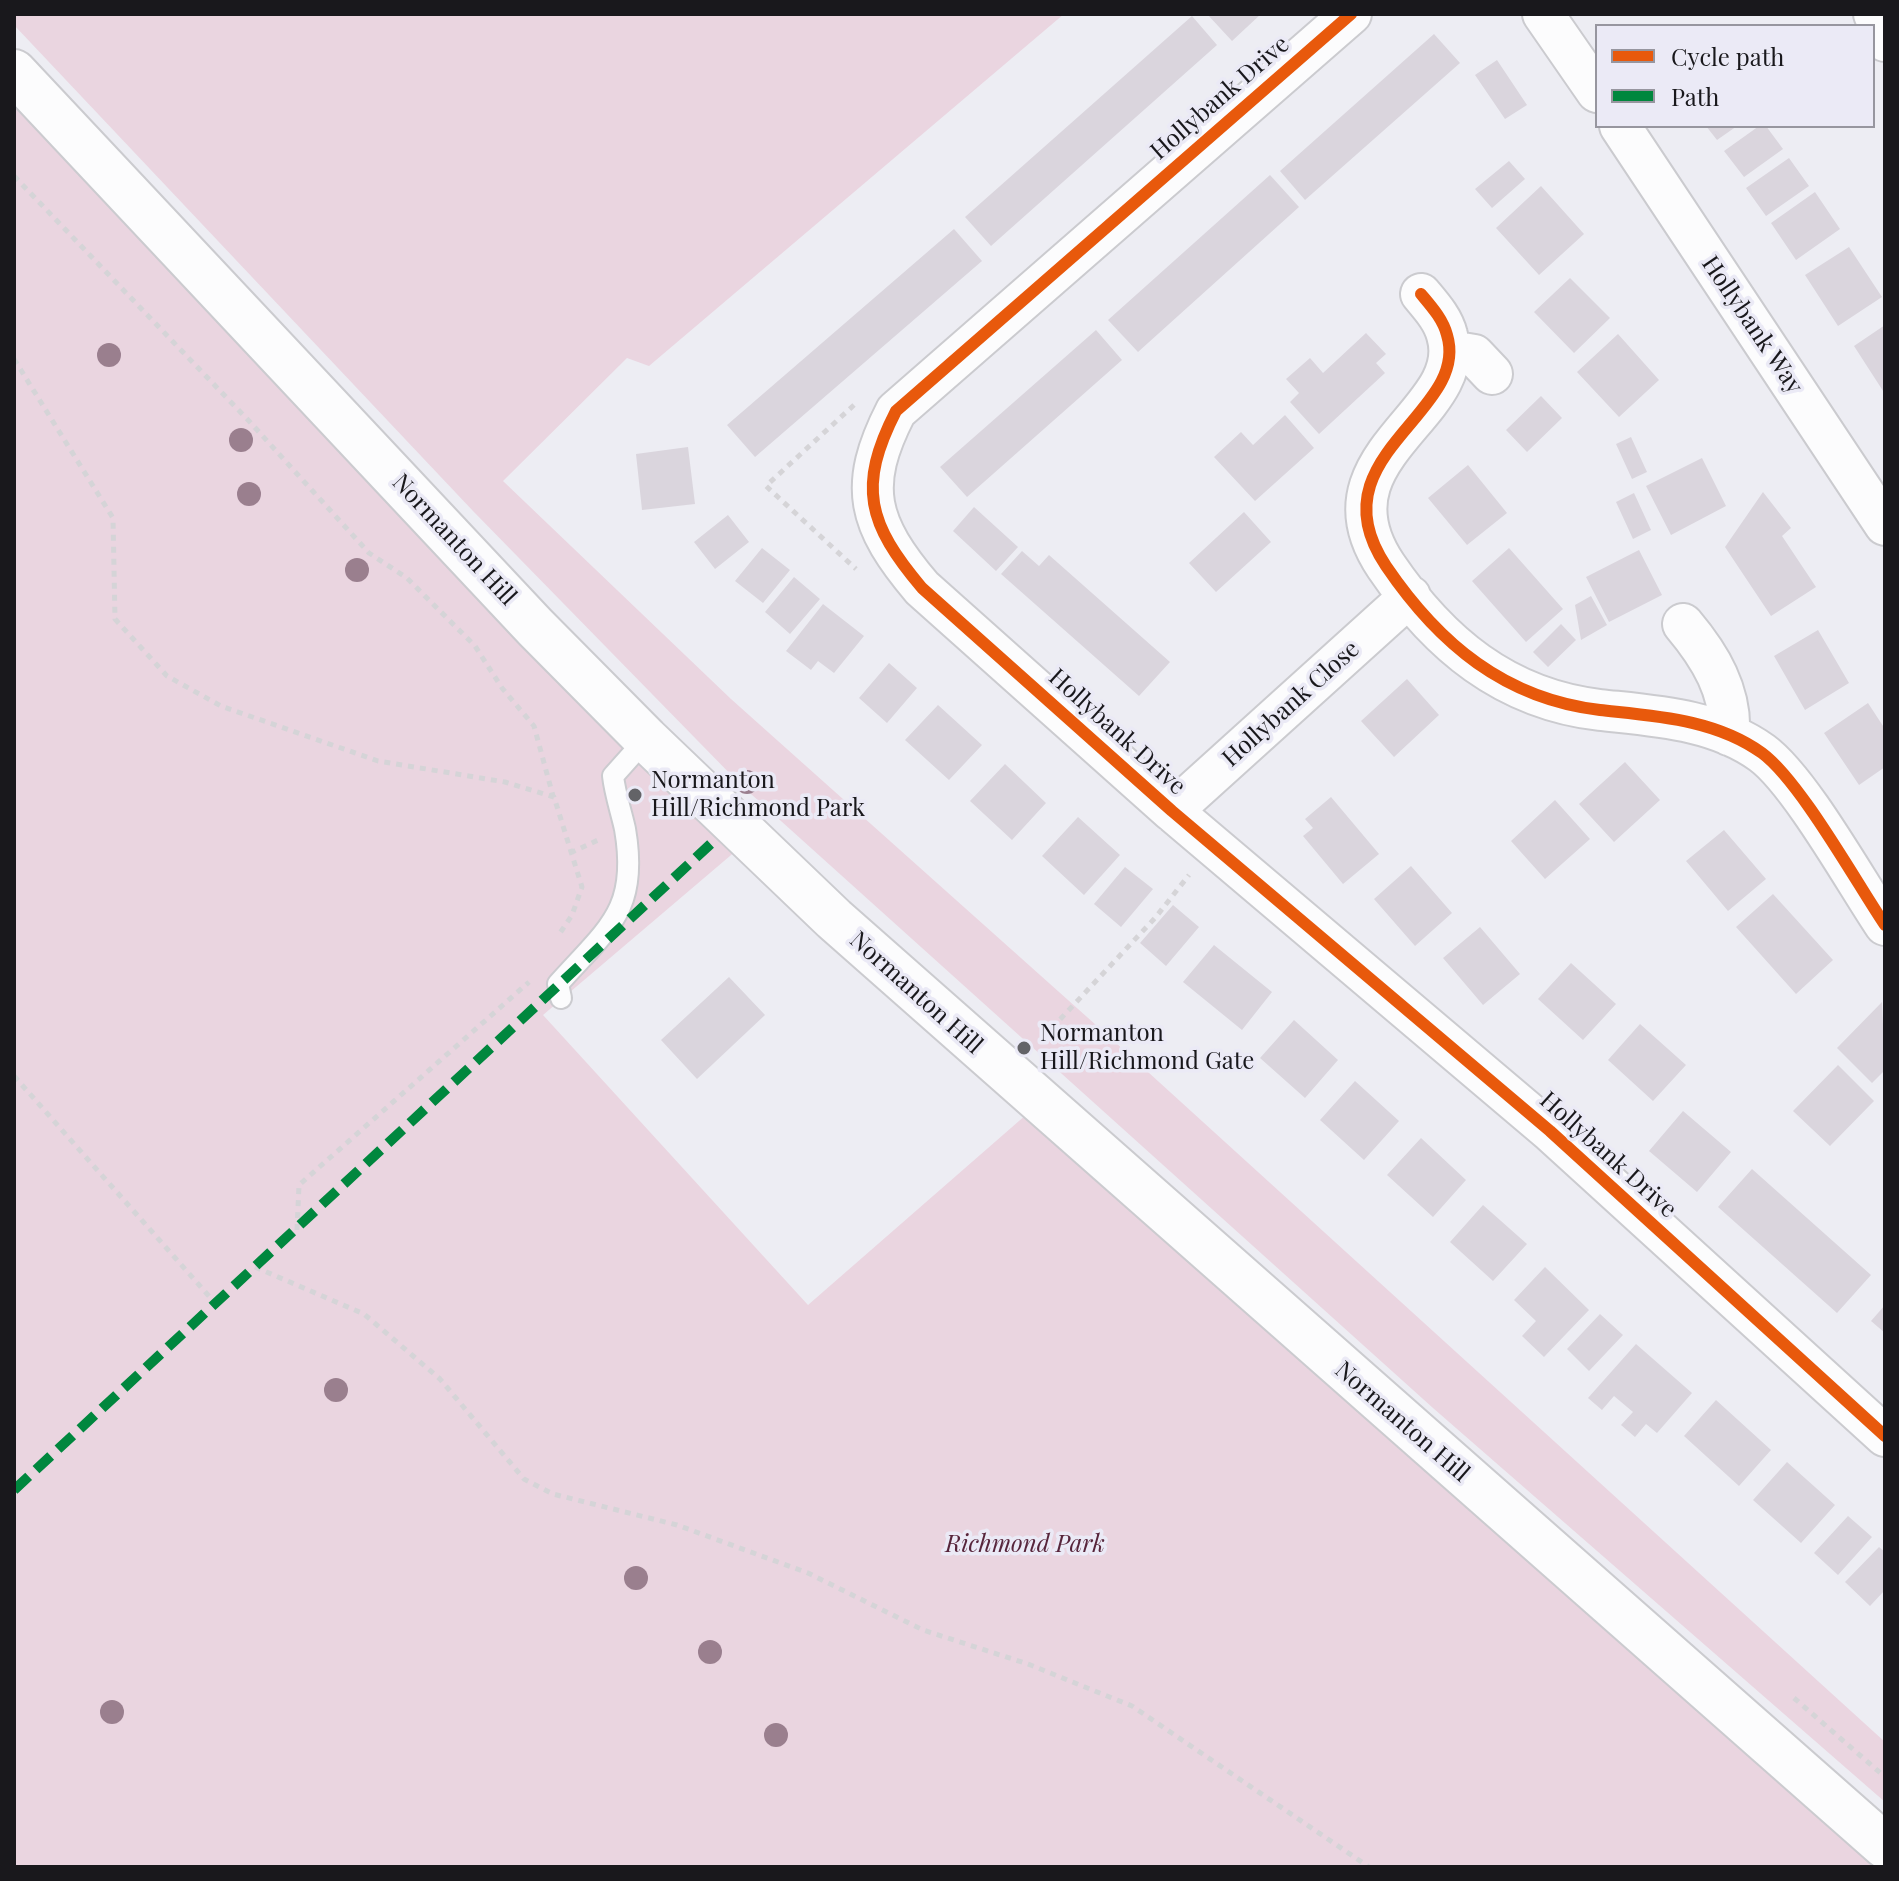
<!DOCTYPE html>
<style>
body{margin:0}
#map{position:relative;width:1899px;height:1881px;overflow:hidden;background:#ededf3;font-family:"Playfair Display",serif}
canvas{display:block}
.frame{position:absolute;inset:0;border:16px solid #19181c;pointer-events:none}
.legend{position:absolute;left:1595px;top:24px;width:280px;height:104px;box-sizing:border-box;background:#ebeaf6;border:2px solid #97969f;margin:0;padding:10px 14px;list-style:none;font-size:24px;color:#19181c}
.legend li{display:flex;align-items:center;gap:16px;height:40px}
.legend b{width:40px;border:2px solid #97969f}
</style>
<div id="map">
<canvas width="1899" height="1881"></canvas>
<div class="frame"></div>
<ul class="legend">
<li><b style="height:10px;background:#e8590c"></b>Cycle path</li>
<li><b style="height:10px;background:#00873e"></b>Path</li>
</ul>
</div>
<script>
const g = document.querySelector('canvas').getContext('2d');
g.lineJoin = 'round';
function fill(path, color) {
  g.fillStyle = color;
  g.fill(path, 'evenodd');
}
function stroke(path, color, width, dash) {
  g.strokeStyle = color;
  g.lineWidth = width;
  g.lineCap = dash ? 'butt' : 'round';
  g.setLineDash(dash || []);
  g.stroke(path);
}
function write(font, color, halo, rows, align = 'center') {
  g.font = font + ' "Playfair Display",serif';
  g.lineWidth = 7;
  g.setLineDash([]);
  g.textBaseline = 'middle';
  g.strokeStyle = halo;
  g.fillStyle = color;
  for (const [text, x, y, turn = 0] of rows) {
    g.save();
    g.translate(x, y);
    g.rotate((+turn || 0) * Math.PI / 180);
    g.textAlign = isNaN(turn) ? turn : align;
    if (halo) g.strokeText(text, 0, 0);
    g.fillText(text, 0, 0);
    g.restore();
  }
}
const green = new Path2D(`
 M14,14h1050l-415,352 -22,-8 -124,123 228,218 384,343 770,700v60l-452,-394 -692,-623 -268,-274 -459,-486z
 M14,90l723,760 -194,165 265,290 219,-191 854,753h-1867z`);
const building = new Path2D(`
 M1207,14h54l-29,27z
 M1192,16l25,29 -226,201 -26,-29z
 M1434,34l26,29 -155,137 -25,-29z
 M1497,60l30,45 -22,14 -30,-44z
 M1706,126h31l-20,14z
 M1759,126h7l17,23 -39,28 -20,-26z
 M1789,158l20,28 -43,30 -20,-28z
 M1509,161l16,18 -33,29 -17,-19z
 M1270,175l29,32 -161,145 -30,-32z
 M1541,186l43,48 -45,41 -43,-47z
 M1815,192l25,37 -44,31 -25,-37z
 M954,229l28,32 -227,196 -28,-32z
 M1849,247l33,50 -44,29 -33,-51z
 M1570,278l40,40 -36,35 -40,-41z
 M1885,325v69l-31,-48z
 M1096,330l26,30 -155,137 -27,-30z
 M1366,333l20,21 -10,9 9,10 -66,61 -29,-32 9,-9 -13,-14 24,-21 13,15z
 M1618,334l41,46 -40,37 -42,-45z
 M1541,396l21,22 -35,34 -21,-22z
 M1285,415l29,33 -59,53 -41,-44 27,-25 12,13z
 M1631,437l16,35 -15,7 -16,-35z
 M688,447l7,57 -53,6 -6,-56z
 M1702,458l24,48 -55,29 -25,-49z
 M1468,465l39,48 -40,32 -39,-47z
 M1763,492l28,36 -9,8 34,51 -45,29 -46,-69z
 M1634,493l17,37 -18,9 -17,-37z
 M974,507l44,40 -22,24 -43,-40z
 M1244,512l27,30 -55,50 -27,-29z
 M728,515l21,27 -34,27 -21,-27z
 M762,548l28,22 -27,33 -28,-22z
 M1509,548l54,61 -37,33 -54,-61z
 M1639,550l23,45 -53,27 -23,-45z
 M1022,551l17,15 10,-11 121,107 -31,34 -138,-122z
 M794,577l26,22 -30,35 -25,-22z
 M1591,596l16,29 -26,15 -6,-35z
 M823,604l41,32 -30,37 -16,-12 -7,9 -25,-19z
 M1561,624l15,16 -28,27 -15,-15z
 M1818,630l31,53 -44,27 -31,-54z
 M889,663l28,25 -30,35 -28,-25z
 M1407,679l32,36 -45,42 -33,-36z
 M1868,703l17,26v38l-26,18 -35,-52z
 M938,705l44,40 -33,35 -44,-40z
 M1625,762l35,38 -46,42 -35,-38z
 M1005,764l41,39 -34,37 -42,-39z
 M1331,797l48,57 -36,30 -40,-48 10,-8 -8,-9z
 M1555,800l35,39 -45,40 -34,-38z
 M1078,817l42,38 -36,40 -42,-39z
 M1724,830l42,49 -38,32 -42,-50z
 M1411,866l41,47 -37,33 -41,-47z
 M1125,867l28,22 -32,38 -27,-23z
 M1773,894l60,66 -37,34 -60,-67z
 M1173,905l26,22 -33,39 -26,-23z
 M1480,927l40,47 -37,31 -40,-47z
 M1214,945l58,47 -30,38 -59,-48z
 M1571,963l45,41 -33,36 -45,-41z
 M729,977l36,38 -68,64 -36,-39z
 M1882,1002l3,68 -13,13 -35,-35z
 M1294,1020l44,40 -33,38 -45,-40z
 M1640,1024l46,41 -33,36 -45,-41z
 M1838,1065l36,36 -44,45 -37,-35z
 M1355,1081l44,40 -35,39 -44,-40z
 M1683,1111l48,41 -34,40 -48,-41z
 M1421,1138l45,42 -33,37 -46,-42z
 M1752,1169l119,106 -34,38 -119,-106z
 M1483,1205l44,39 -34,37 -43,-39z
 M1545,1267l44,43 -45,47 -22,-21 14,-15 -22,-21z
 M1885,1305v28l-14,-12z
 M1600,1314l23,21 -34,36 -22,-22z
 M1636,1344l56,49 -35,40 -11,-9 -11,13 -14,-12 12,-13 -19,-16 -12,14 -14,-12z
 M1716,1400l55,50 -32,36 -55,-50z
 M1787,1462l48,43 -34,38 -48,-43z
 M1848,1516l24,21 -34,38 -24,-22z
 M1879,1547l6,5v38l-15,16 -25,-24z`);
const path = new Path2D(`
 M14,176l235,245 120,132 38,25 68,68 27,42 32,38 19,70
 M14,359l99,159 2,101 52,57 54,30 157,55 127,21 49,15 28,90 -10,28 -12,18
 M854,405l-88,81 90,83
 M570,853l28,-13
 M1052,1028l103,-110 34,-43
 M14,1076l202,228
 M297,1230l2,-45 230,-203
 M255,1267l109,47 76,65 84,100 29,15 124,31 131,48 115,57 105,34 104,42 237,161
 M1794,1698l91,79`);
const service = new Path2D(`
 M561,998l-3,-14c50,-56 81,-74 67,-155 -4,-18 -10,-35 -12,-53l33,-37`);
const minor = new Path2D(`
 M1351,14l-455,397c-39,76 -28,113 26,177l250,223 378,320 335,305
 M1543,14l54,78
 M1874,14l11,27
 M1620,126l265,399
 M1421,294c10,12 22,25 26,41 24,79 -135,121 -61,231 53,78 119,133 214,144 55,6 115,9 162,43 38,28 94,129 123,172
 M1450,351l24,4 18,19
 M1683,624c27,32 49,68 46,111
 M1172,811l238,-215`);
const secondary = new Path2D(`
 M14,72l521,555 111,112 188,180 1051,927`);
const quiet = new Path2D(`
 M14,1490l702,-651`);
const cycleway = new Path2D(`
 M1351,14l-455,397c-39,76 -28,113 26,177l250,223 378,320 335,305
 M1421,294c10,12 22,25 26,41 24,79 -135,121 -61,231 53,78 119,133 214,144 55,6 115,9 162,43 38,28 94,129 123,172`);
const trees = [
 [109,355],
 [241,440],
 [249,494],
 [357,570],
 [747,782],
 [336,1390],
 [636,1578],
 [710,1652],
 [112,1712],
 [776,1735]
];
const markers = [
 [635,795,8,"#636367"],
 [1024,1048,8,"#636367"]
];
const streetNames = [
 ["Hollybank Drive",1220,98,-41],
 ["Hollybank Way",1752,325,56],
 ["Normanton Hill",454,540,47],
 ["Hollybank Close",1291,704,-42],
 ["Hollybank Drive",1117,732,42],
 ["Normanton Hill",916,993,42],
 ["Hollybank Drive",1608,1155,42],
 ["Normanton Hill",1402,1422,41]
];
const poiNames = [
 ["Normanton",651,781],
 ["Hill/Richmond Park",651,809],
 ["Normanton",1040,1034],
 ["Hill/Richmond Gate",1040,1062]
];
const parkNames = [
 ["Richmond Park",1025,1545]
];
fill(green, '#ead5e0');
fill(building, '#dad5dd');
stroke(service, '#cbcbcf', 24);
stroke(minor, '#cbcbcf', 44);
stroke(secondary, '#cbcbcf', 48);
stroke(path, '#d5d4d7', 5, [6, 6]);
stroke(service, '#fcfcfd', 20);
stroke(minor, '#fcfcfd', 40);
stroke(secondary, '#fcfcfd', 44);
stroke(quiet, '#00873e', 10, [20, 10]);
stroke(cycleway, '#e8590c', 12);
g.fillStyle = '#9a7f8e';
for (const [x, y] of trees) {
  g.beginPath();
  g.arc(x, y, 12, 0, 2 * Math.PI);
  g.fill();
}
for (const [x, y, r, color] of markers) {
  const dot = new Path2D();
  dot.arc(x, y, r, 0, 2 * Math.PI);
  g.fillStyle = color;
  g.fill(dot);
  stroke(dot, '#ebeaf6', 3);
}
write('24px', '#19181c', '#ebeaf6', streetNames);
write('24px', '#19181c', '#ebeaf6', poiNames, 'left');
write('italic 24px', '#57253b', '#ebeaf6', parkNames);
</script>
